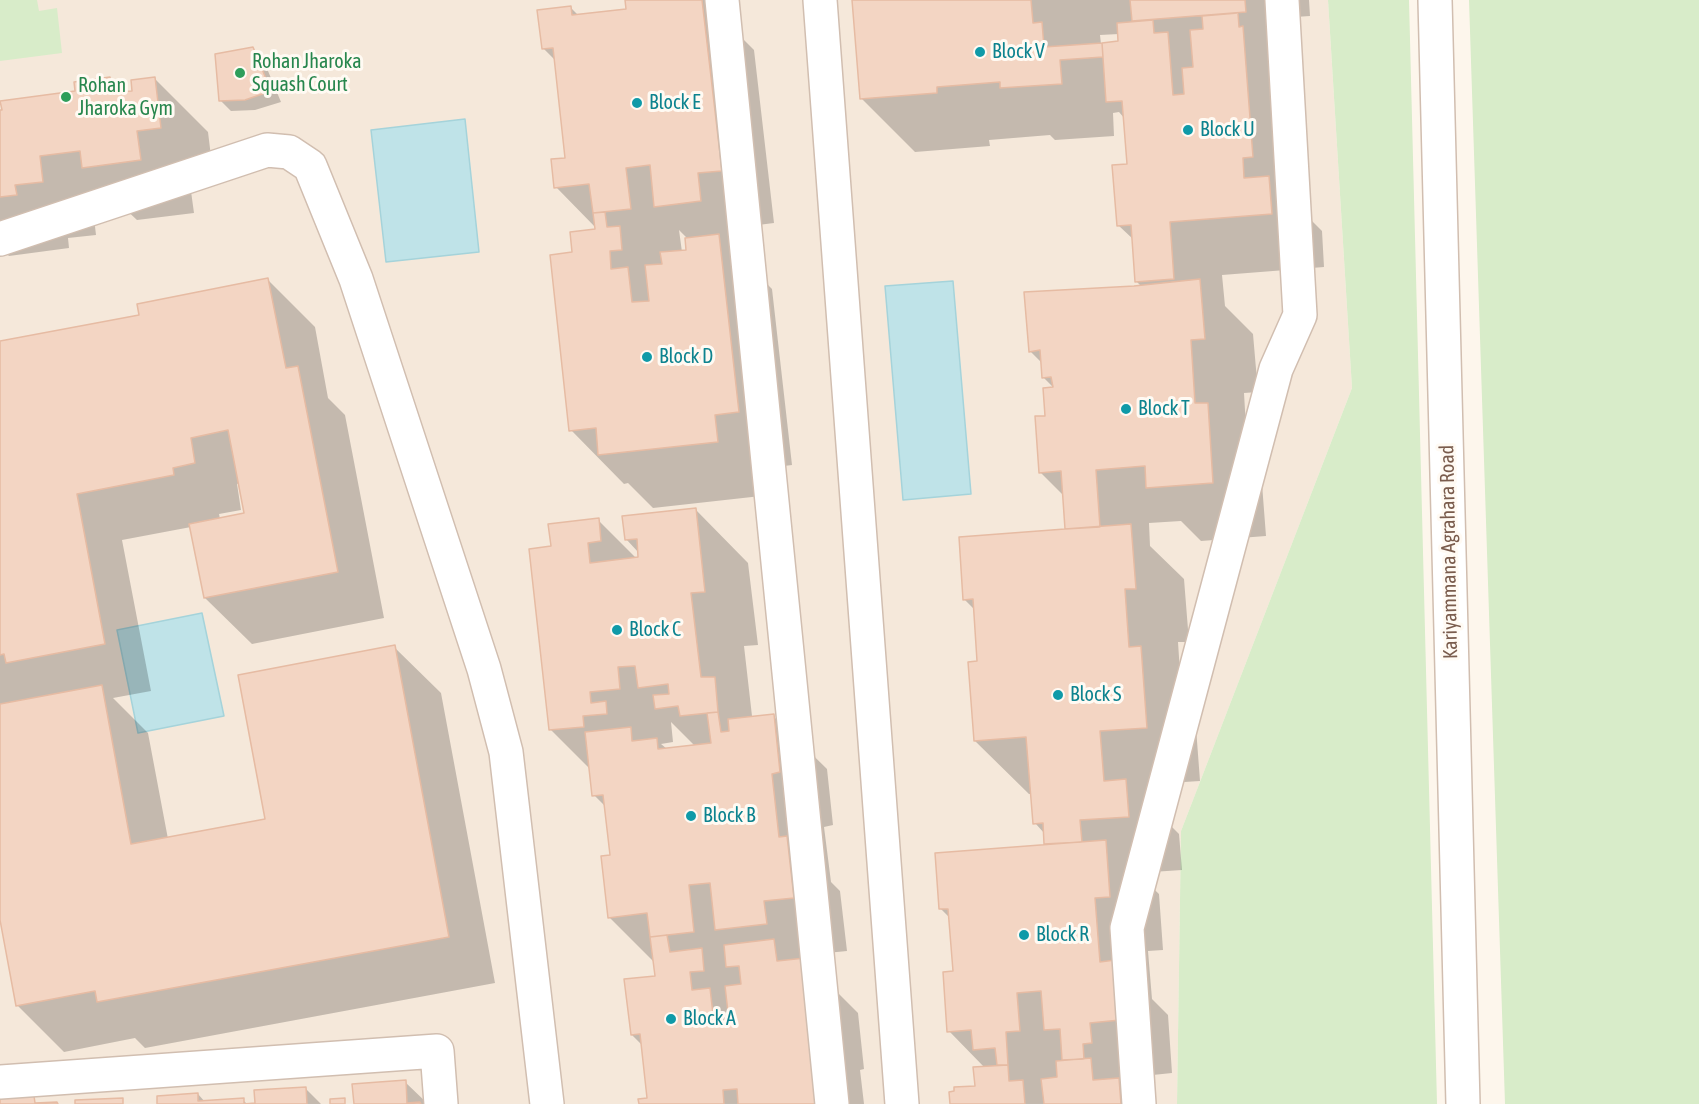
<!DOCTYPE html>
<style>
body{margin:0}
canvas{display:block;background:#fdf6ec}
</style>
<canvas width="1699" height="1104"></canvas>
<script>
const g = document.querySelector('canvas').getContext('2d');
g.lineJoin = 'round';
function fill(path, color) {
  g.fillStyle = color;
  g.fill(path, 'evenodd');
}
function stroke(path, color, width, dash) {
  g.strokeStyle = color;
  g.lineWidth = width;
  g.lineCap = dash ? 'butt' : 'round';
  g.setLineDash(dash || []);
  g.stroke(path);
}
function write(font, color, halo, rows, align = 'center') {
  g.font = font + ' "Asap Condensed",sans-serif';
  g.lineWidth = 6;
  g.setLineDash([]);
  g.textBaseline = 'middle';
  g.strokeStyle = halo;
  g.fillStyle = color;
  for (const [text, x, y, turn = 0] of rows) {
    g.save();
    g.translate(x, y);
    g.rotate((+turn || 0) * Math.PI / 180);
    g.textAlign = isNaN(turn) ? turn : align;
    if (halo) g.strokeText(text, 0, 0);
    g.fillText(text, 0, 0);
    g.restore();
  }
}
const residential = new Path2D(`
 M0,0h1328l24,388 -171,443 -4,273h-1177z`);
const green = new Path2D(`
 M0,0h37l2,11 18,-3 5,45 -62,8z
 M1328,0h81l28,1104h-260l4,-273 171,-443z
 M1469,0h230v1104h-194z`);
const water = new Path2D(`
 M465,119l14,133 -93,10 -15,-132z
 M953,281l18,213 -68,6 -18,-214z
 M202,613l22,103 -86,17 -21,-103z`);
const shadow = new Path2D(`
 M627,0h77l50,50 20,173 -24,3 -11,30 33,33 20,176 -24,3 2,27 -117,13 -25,-25 -4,1 -53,-54 3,-176 24,-24 -42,-43 10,-28 -10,-98 -13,-13 28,-40 8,8 48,-6zM679,230l9,9v12l-6,1z
 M854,0h455l1,16 -15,1 6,193 21,21 2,36 -102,8 3,31 28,28 5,58 -14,1 3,51 13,14 6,78 -65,5 -20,-20 -32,2 1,23 34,33 5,63h-11l3,46 13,13 6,80 -47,3 2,26 24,24 3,36 -45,3 22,21 4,56 -15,1 4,48 16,16 4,58 -29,3v28h-192l26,-17 8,-19 -36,-37 6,-59 -4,-53 -11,-11 106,-62 -1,-12 -10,-11 -3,-29h-3l-54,-53 3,-79 -3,-52 -11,-11 103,-69 -2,-33 -25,-25 6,-55 8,-29 -11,-11 -1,-14 -12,-12 111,-65 -4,-4 -3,-42 -16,-15 11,-60 -4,-46 -6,-7 -6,1 1,23 -59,4 -5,-5 -61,5 1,6 -75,6 -54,-54zM1119,34v9l-18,1 -1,-9z
 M252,49l11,10 18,43 -26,8 -24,1 -10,-10z
 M154,78l54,54 6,49 -24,3 4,29 -57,7 -16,-15 -28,4 3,26 -28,3 1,10 -60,8 -9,-9v-136l77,-18 33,-14 14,14 9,-1z
 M268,280l47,47 13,71 17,17 39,203 -132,26 -47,-46 -14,-71 -69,13 29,151 -38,7 35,35 20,106 99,-19 127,-173 47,46 54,290 -350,65 -10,-10 -71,14 -47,-47 -17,-93v-569l141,-27zM240,483l6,31 -26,5 -1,-5 22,-4 -4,-26z
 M695,509l53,54 10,82 -14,1 8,70 2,2 19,-2 54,53 6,56 -9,2 7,55 9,9 7,60 -30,3 3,21 38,38 6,56 -4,1 4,34h-224l9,-5 -7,-54 -10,-10 24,-58 -1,-14 -46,-46 2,-61 -5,-49 -12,-12 -3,-25 -40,-40 1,-182 46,-28 39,39 3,-1 -1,-5 -13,-14zM671,722l24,24 -28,3 -6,-5 12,-2z
 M405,1082l23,22h-73z
 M305,1088l16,16h-64z
 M198,1094l7,8 38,-2 4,4h-88z`);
const building = new Path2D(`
 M625,0h77l20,171 -24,2 3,28 -47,6 -4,-42 -24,3 5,41 -38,4 -4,-29 -35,4 -3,-29 14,-1 -12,-110 -11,1 -5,-39 34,-4 1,9 54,-6z
 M852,0h179l2,23 9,-1 2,25 58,-4 1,14 -43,3 2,24 -62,4v-6l-63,5v6l-77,6z
 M1130,0h115l1,12 -114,9z
 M1238,13l1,14 4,-1 10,131 -10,1 1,20 25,-2 3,38 -102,8 4,57 -39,3 -4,-57 -14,1 -5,-61 15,-1 -5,-63 -16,1 -4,-59 16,-2 -1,-18 36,-3 1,13 14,-1 5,63 11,-1 -2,-26 11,-1 -3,-37 13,-1 -1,-13z
 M253,47l18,44 -26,9 -26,1 -4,-47z
 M110,77l2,15 20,-1 -1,-11 24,-3 6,51 -24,3 4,29 -59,8 -2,-17 -40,5 3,26 -28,3 2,10 -17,2v-87h2l-2,-9 75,-10 -1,-9z
 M605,212l2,15 13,-1 2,24 -12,1 1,18 17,-2 4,35 17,-1 -4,-36 17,-1 -2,-12 26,-2 -1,-12 34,-4 20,178 -24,3 3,27 -120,13 -2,-27 -27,3 -19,-176 22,-3 -2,-20 25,-3 -2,-16z
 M268,278l18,90 12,-2 40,206 -134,26 -15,-74 55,-11 -16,-83 -37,8 4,25 -22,5 1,7 -97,19 28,150 -99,19 -2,-9 -4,1v-314l139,-26 -2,-11z
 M1200,279l5,60 -14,1 4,63h13l5,80 -67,5 -1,-22 -49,4 4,57 -35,2 -4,-58 -22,2 -4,-57h10l-2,-28 10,-1 -2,-10 -9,1 -2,-28 -11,2 -5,-60 110,-6z
 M696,508l9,84 -14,1 10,84h14l3,35 -38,4 -2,-10 -23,3 -2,-14 16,-1 -1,-10 -30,4 -3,-22 -17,1 2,22 -30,3 1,11 15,-2 1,13 -24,2 1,11 -35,3 -20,-181 22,-3 -3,-22 51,-6 2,23 -13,2 2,20 48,-6 -1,-18 -12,1 -3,-24z
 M1131,524l5,65h-11l4,58 12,-1 6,82 -47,3 4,50 22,-2 3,38 -49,3 2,22 -38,2 -1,-21 -10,1 -7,-87 -52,4 -6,-79 9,-1 -4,-62 -10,1 -4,-63z
 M395,645l54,292 -352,65 -2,-11 -79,15 -16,-86v-216l102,-19 29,159 134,-25 -27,-144z
 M718,712l3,20 8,-1 -1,-12 46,-5 6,58 -8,2 7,63 8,-1 7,62 -30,3 3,23 -52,6 -5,-47 -21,2 5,47 -44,5 -3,-24 -39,5 -7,-62 9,-1 -7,-60 -11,1 -7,-64 46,-5 1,14 25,-3 1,11 53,-6 -4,-30z
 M1106,840l4,57 -15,1 5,64 15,-2 5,60 -30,3 2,20 -9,1 1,15 -22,1 -2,-31 -16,1 -3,-39 -24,2 3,38 -14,1 2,33h-11l-2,-17 -22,2 -2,-20 -24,2 -4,-60 10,-1 -5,-62h-9l-4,-56z
 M667,935l3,17 32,-4 2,23 -14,1 2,18 18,-2 4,35 15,-2 -4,-35 16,-2 -2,-18 -13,1 -2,-22 50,-6 3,22 28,-3 17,146h-84l-1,-15 -14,1 1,14h-85l-1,-5 9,-1 -7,-64 -9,1 -7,-56 31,-3 -5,-39z
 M1091,1058l2,22 26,-2 2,26h-77l-3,-25 16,-2 -1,-16z
 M1008,1065l1,16 14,-1 2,24h-75l-1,-12 5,-1v-4l21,-1 -2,-19z
 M406,1080l1,23 13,-1 1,2h-67l-2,-20z
 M306,1087l1,17h-150v-8l41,-3v8l46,-3v6l11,-1 -1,-13z
 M34,1096l1,7 22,-1 1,2h-58v-6z
 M123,1098v6h-48v-4z
 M345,1098v6h-15v-5z`);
const minor = new Path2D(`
 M722,0l110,1104
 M820,0l82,1104
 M1435,0l28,1104
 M0,239l267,-89 22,2 21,14 46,113 128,390 22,83 41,352
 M0,1082l437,-31 4,53
 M1139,1104l-12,-176 149,-559 24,-54 -18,-315`);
const markers = [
 [980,52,6,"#0f9aa8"],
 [240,73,6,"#2e9e5b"],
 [66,97,6,"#2e9e5b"],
 [637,103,6,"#0f9aa8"],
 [1188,130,6,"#0f9aa8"],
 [647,357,6,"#0f9aa8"],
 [1126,409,6,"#0f9aa8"],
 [617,630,6,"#0f9aa8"],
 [1058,695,6,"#0f9aa8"],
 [691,816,6,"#0f9aa8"],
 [1024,935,6,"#0f9aa8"],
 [671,1019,6,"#0f9aa8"]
];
const cultureNames = [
 ["Block V",992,52],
 ["Block E",649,103],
 ["Block U",1200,130],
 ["Block D",659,357],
 ["Block T",1138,409],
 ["Block C",629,630],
 ["Block S",1070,695],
 ["Block B",703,816],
 ["Block R",1036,935],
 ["Block A",683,1019]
];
const leisureNames = [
 ["Rohan Jharoka",252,62],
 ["Squash Court",252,85],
 ["Rohan",78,86],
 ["Jharoka Gym",78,109]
];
const streetNames = [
 ["Kariyammana Agrahara Road",1449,552,-91]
];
fill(residential, '#f5e8da');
fill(green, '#d8ecc9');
fill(water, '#bfe3e8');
stroke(water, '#a5d3da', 1.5);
fill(shadow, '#0003');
fill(building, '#f3d5c3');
stroke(building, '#e6bba3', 1.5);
stroke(minor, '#d1beb0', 36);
stroke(minor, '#fff', 33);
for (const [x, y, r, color] of markers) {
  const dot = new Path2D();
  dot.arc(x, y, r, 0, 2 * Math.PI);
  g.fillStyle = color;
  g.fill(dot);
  stroke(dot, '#fffaf3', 2);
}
write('20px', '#0d838f', '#fffaf3', cultureNames, 'left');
write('20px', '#27864d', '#fffaf3', leisureNames, 'left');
write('20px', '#7a5c4d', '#fffaf3', streetNames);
</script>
